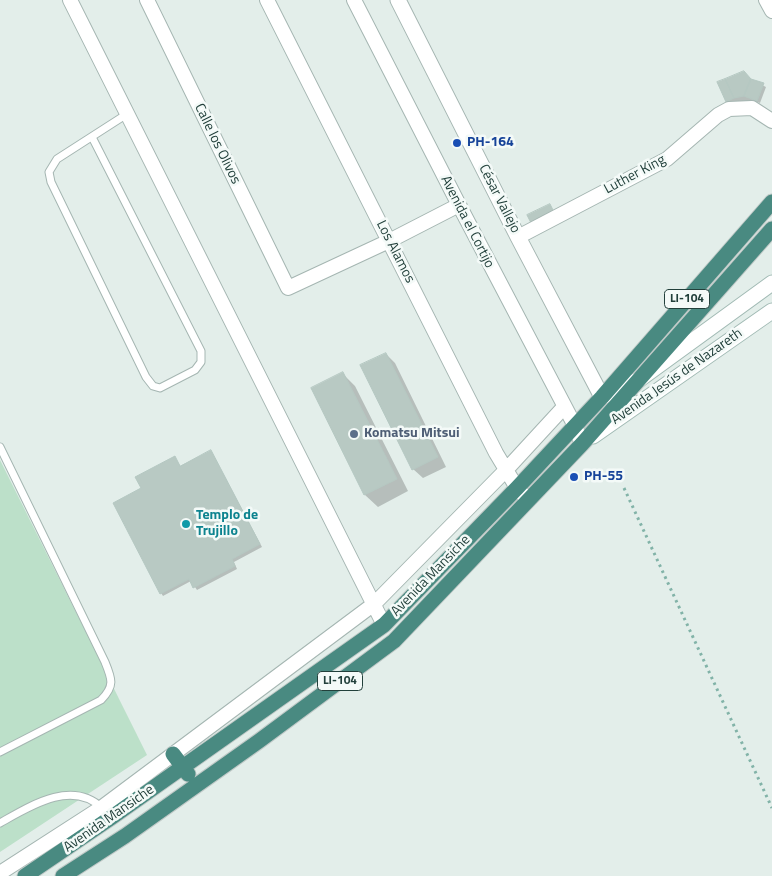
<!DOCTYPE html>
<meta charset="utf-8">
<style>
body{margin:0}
canvas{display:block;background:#e3eeea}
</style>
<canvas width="772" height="876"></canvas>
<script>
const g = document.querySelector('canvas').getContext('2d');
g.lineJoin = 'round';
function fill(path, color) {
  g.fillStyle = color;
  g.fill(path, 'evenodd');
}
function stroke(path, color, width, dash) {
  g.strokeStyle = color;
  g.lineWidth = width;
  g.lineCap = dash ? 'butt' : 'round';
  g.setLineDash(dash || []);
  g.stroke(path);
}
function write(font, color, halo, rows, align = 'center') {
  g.font = font + ' "Titillium Web",sans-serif';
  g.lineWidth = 5;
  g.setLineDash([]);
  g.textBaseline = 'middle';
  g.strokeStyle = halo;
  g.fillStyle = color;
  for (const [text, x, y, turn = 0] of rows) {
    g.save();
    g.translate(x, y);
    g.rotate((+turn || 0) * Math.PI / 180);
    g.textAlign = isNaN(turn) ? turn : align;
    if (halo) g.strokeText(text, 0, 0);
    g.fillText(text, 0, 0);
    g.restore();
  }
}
const green = new Path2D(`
 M0,460l147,295 -147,97z`);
const shadow = new Path2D(`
 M752,80l14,7 -6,16 -9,-3 -1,2 -17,5 -6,-6z
 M386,354l9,9 51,104 -23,11 -10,-9z
 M343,374l12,12 53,105 -30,16 -13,-12 -53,-106z
 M211,451l51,96 -28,15 3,7 -40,21 -6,-9 -28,15 -2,-3 -18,-104 32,-31 6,9z`);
const building = new Path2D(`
 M744,71l7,8 -7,17 -10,2 -9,-19z
 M725,79l9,19 -8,4 -9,-20z
 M751,79l13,4 -7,18 -13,-5z
 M550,204l5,10 -23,11 -5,-10z
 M386,353l52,104 -26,13 -52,-105z
 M343,372l54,107 -33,16 -53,-107z
 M211,450l49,94 -28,15 3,7 -42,22 -4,-9 -29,15 -47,-91 28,-15 -6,-11 40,-21 5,10z`);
const path = new Path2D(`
 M624,488l148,320`);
const service = new Path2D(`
 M92,137l109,214v11l-6,8 -35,18 -7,-2 -7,-9 -95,-195 -2,-10 8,-13 70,-45
 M0,447l105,215c7,17 10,24 -4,38l-101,52
 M0,823c30,-17 72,-44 102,-15`);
const minor = new Path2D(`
 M70,0l314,625
 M147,0l141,288 101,-47 70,-36
 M267,0l229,453 21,35 11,12
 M354,0l105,205 116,221 7,18
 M766,0l6,11
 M518,237l149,-78 51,-44 11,-6 23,-1 20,13
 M0,873l101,-65 273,-204 132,-134 58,-63`);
const tertiary = new Path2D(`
 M398,0l120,237 84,160`);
const secondary = new Path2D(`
 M602,397l38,-18 132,-96
 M593,436l179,-125`);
const trunk = new Path2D(`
 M173,754l15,20
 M25,876l87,-59 272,-192 133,-137 85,-91 170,-195
 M63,876l62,-40 134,-95 135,-100 188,-197 190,-215`);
const markers = [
 [457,143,5,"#1a4fb4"],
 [354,434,5,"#5c6f8a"],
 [574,477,5,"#1a4fb4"],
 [186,524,5,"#0f9aa8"]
];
const shields = [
 [687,299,45],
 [340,681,45]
];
const shieldNames = [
 ["LI-104",687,299],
 ["LI-104",340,681]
];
const transitNames = [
 ["PH-164",467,143],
 ["PH-55",584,477]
];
const streetNames = [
 ["Calle los Olivos",217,144,64],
 ["Luther King",635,175,-28],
 ["César Vallejo",499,199,63],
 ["Avenida el Cortijo",467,222,63],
 ["Los Alamos",395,252,63],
 ["Avenida Jesús de Nazareth",677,377,-35],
 ["Avenida Mansiche",431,576,-46],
 ["Avenida Mansiche",109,819,-35]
];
const serviceNames = [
 ["Komatsu Mitsui",364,434]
];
const cultureNames = [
 ["Templo de",196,516],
 ["Trujillo",196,532]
];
fill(green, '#bce0c9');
fill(shadow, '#0003');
fill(building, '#b8c9c3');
stroke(building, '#b5c8c2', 1);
stroke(service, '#a5b6b2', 9);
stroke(minor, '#a5b6b2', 16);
stroke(tertiary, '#a5b6b2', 17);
stroke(secondary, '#a1bab4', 17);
stroke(trunk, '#c1cac8', 17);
stroke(path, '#82b3a8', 3, [2.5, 4]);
stroke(service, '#fff', 7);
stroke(minor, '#fff', 14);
stroke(tertiary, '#fff', 15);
stroke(secondary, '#fff', 15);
stroke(trunk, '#498a81', 15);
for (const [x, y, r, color] of markers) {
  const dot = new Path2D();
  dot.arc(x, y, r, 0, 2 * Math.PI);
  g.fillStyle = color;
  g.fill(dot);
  stroke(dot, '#f4faf8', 2);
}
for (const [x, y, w] of shields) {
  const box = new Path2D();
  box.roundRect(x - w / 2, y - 9.5, w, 19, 4);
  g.fillStyle = '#f4faf8';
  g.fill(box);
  stroke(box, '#22403b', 1);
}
write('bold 12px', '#22403b', null, shieldNames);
write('bold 14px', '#164399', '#f4faf8', transitNames, 'left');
write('14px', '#22403b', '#f4faf8', streetNames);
write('bold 14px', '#4e5e75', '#f4faf8', serviceNames, 'left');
write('bold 14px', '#0d838f', '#f4faf8', cultureNames, 'left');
</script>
